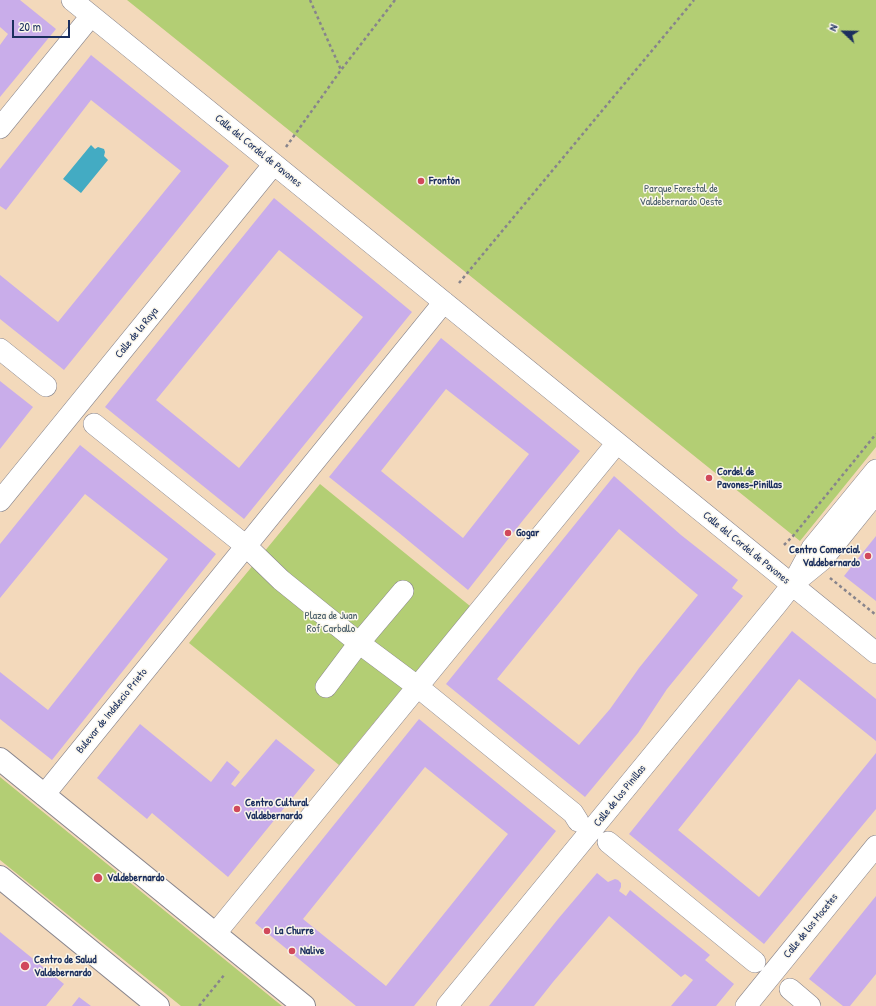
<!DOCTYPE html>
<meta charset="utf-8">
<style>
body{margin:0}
#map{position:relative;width:876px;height:1006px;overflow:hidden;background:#f3d9bb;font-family:"Patrick Hand",sans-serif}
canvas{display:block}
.north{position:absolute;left:824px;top:12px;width:40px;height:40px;-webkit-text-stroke:3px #fbf7ec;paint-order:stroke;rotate:292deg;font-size:11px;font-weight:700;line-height:16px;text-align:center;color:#1b2f5e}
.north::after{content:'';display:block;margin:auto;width:14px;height:18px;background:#1b2f5e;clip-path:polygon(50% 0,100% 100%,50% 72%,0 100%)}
.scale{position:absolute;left:12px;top:20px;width:58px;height:18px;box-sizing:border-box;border:2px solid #1b2f5e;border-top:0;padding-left:5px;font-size:12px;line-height:14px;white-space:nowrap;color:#1b2f5e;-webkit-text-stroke:3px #fbf7ec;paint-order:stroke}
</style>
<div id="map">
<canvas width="876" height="1006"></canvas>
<div class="north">N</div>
<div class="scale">20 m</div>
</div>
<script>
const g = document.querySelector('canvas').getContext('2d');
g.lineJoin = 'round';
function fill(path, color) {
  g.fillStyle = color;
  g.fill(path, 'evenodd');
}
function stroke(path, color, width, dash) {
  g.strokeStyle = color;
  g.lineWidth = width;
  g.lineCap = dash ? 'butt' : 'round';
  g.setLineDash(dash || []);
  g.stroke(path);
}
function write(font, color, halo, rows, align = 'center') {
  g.font = font + ' "Patrick Hand",sans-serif';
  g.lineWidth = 3;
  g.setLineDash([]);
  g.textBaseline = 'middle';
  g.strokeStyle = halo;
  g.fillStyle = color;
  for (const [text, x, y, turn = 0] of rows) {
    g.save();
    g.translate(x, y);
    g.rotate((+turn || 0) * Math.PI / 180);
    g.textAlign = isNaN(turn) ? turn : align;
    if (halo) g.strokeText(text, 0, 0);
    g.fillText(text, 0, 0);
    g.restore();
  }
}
const green = new Path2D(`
 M127,0h749v447l-76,94z
 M320,484l150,122 -131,159 -150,-122z
 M0,777l282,229h-101l-181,-146z`);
const water = new Path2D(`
 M91,145l4,4 3,-2 6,2 1,3 -1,4 4,4 -27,33 -18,-14z`);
const building = new Path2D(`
 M0,0h20l36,29 -56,68v-52l8,-11 -8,-7z
 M91,55l138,111 -165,204 -64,-51v-44l58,47 123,-151 -90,-71 -85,110 -6,-4v-37z
 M274,198l138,114 -168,207 -139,-112zM279,250l84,67 -124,151 -83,-68z
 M441,338l139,113 -56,68 -56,71 -70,-58 -69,-55zM446,389l83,65 -66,84 -82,-67z
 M0,381l33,26 -33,42z
 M80,445l136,109 -164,206 -52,-41v-47l48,38 120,-151 -83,-65 -85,104v-54z
 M614,476l67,59 57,45 -6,8 11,8 -76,93 -29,44 -53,64 -139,-113zM619,529l79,66 -59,73 -29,41 -31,36 -82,-66z
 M876,536v65l-32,-25z
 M792,631l84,68v42l-77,-62 -121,151 81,67 117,-144v56l-112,135 -135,-110z
 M419,719l137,112 -142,175h-58l-101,-83zM425,767l83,67 -122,152 -83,-67z
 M140,724l71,58 16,-21 13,11 -9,12 4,3 41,-48 39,31 -87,107 -76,-64 -5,6 -50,-41z
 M597,873l11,9 7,-3 3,1 3,3v4l-2,4 7,5 4,-6 80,65 -5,5 29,24 -18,22h-45l22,-26 -8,-6 -4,3 -72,-61 -56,66 -19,24h-45l69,-87z
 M876,896v78l-26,32h-7l-34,-27z
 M0,932l64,52 -18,22h-46z
 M79,997l12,9h-19z`);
const path = new Path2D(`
 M310,0l31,70
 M286,147l55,-77 54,-70
 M459,283l235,-283
 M784,545l9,-9 83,-102
 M830,578l46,37
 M199,1006l26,-32`);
const street = new Path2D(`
 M72,0l804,653
 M0,128l91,-112
 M0,349l46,37
 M94,424l152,122 35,34 78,63 59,44 155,126 5,8
 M0,501l274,-337
 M800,578l22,-18 54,-67
 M326,687l33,-44 44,-52
 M44,795l400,-493
 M608,842l147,120
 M215,934l402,-491
 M790,989l20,17
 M447,1006l330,-402 15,-19 20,-37 64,-78
 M746,1006l130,-160`);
const secondary = new Path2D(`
 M0,759l304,247
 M0,877l158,129`);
const markers = [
 [421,181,4,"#d1495b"],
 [709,478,4,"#d1495b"],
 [508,533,4,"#d1495b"],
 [868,556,4,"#d1495b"],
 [237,809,4,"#d1495b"],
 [98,878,5,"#d1495b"],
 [267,931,4,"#d1495b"],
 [292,951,4,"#d1495b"],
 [25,966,5,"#d1495b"]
];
const streetNames = [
 ["Calle del Cordel de Pavones",258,151,39],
 ["Calle de la Raya",137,333,-51],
 ["Calle del Cordel de Pavones",746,548,39],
 ["Bulevar de Indalecio Prieto",112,711,-51],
 ["Calle de los Pinillas",620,796,-51],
 ["Calle de los Mocetes",811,926,-51]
];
const poiNames = [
 ["Frontón",429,181],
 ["Cordel de",717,472],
 ["Pavones-Pinillas",717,485],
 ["Gogar",516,533],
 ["Centro Comercial",860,550,"right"],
 ["Valdebernardo",860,563,"right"],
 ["Centro Cultural",245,803],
 ["Valdebernardo",245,816],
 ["Valdebernardo",107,878],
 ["La Churre",275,931],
 ["Nalive",300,951],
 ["Centro de Salud",34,960],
 ["Valdebernardo",34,973]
];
const parkNames = [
 ["Parque Forestal de",681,189],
 ["Valdebernardo Oeste",681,202],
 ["Plaza de Juan",331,616],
 ["Rof Carballo",331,629]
];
fill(green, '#b3ce74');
fill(water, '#43abc3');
fill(building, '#c9adea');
stroke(street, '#87848c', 22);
stroke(secondary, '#87848c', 24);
stroke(path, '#87848c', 2.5, [3, 3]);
stroke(street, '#fff', 21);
stroke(secondary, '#fff', 22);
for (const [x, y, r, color] of markers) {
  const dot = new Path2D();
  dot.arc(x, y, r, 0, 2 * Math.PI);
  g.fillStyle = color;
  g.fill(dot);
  stroke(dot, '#fbf7ec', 1.5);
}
write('11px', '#1b2f5e', '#fbf7ec', streetNames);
write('bold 11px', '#1b2f5e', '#fbf7ec', poiNames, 'left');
write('11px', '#415764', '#fbf7ec', parkNames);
</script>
